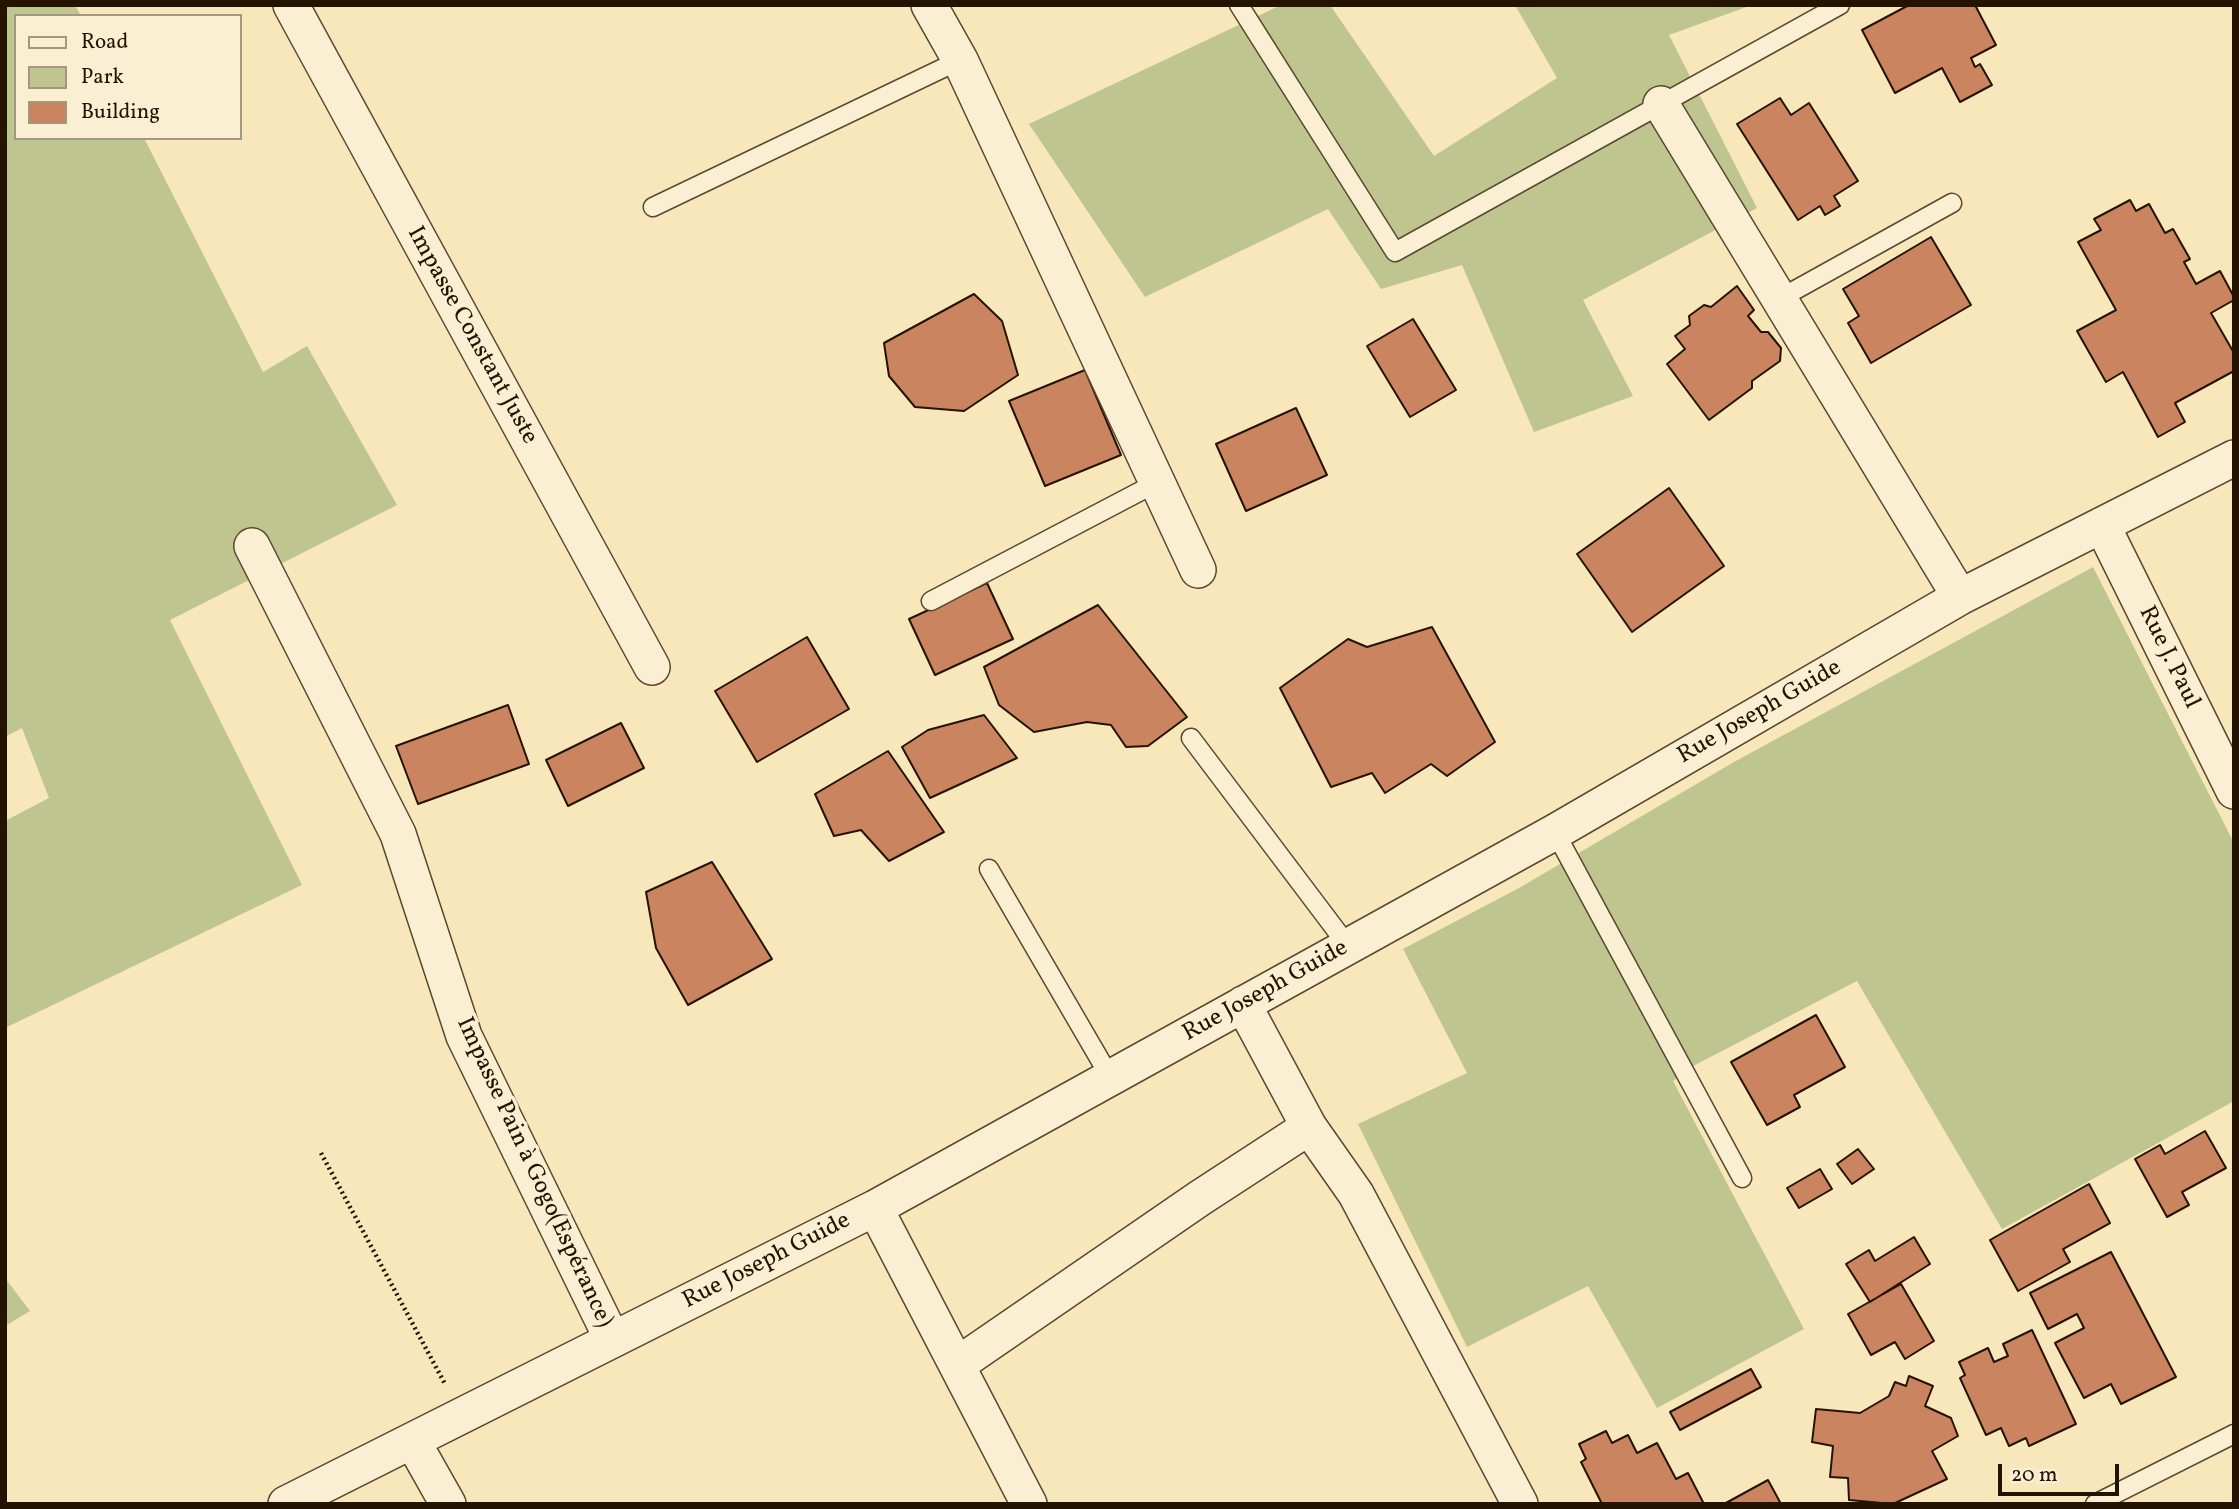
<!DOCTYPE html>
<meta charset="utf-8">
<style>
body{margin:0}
#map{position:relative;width:2239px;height:1509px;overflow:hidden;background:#f7e7bb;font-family:Vollkorn,serif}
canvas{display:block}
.frame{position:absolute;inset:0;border:7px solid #241300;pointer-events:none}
.legend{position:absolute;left:14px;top:14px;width:228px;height:126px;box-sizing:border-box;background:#faefd3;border:2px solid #a4977f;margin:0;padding:9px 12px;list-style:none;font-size:21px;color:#241300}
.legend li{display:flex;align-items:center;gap:14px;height:35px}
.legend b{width:35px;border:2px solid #a4977f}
.scale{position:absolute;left:1998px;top:1464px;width:121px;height:32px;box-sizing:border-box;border:4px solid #241300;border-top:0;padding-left:9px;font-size:21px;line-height:24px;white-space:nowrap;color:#241300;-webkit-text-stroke:5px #faefd3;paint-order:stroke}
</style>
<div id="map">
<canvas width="2239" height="1509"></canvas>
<div class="frame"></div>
<ul class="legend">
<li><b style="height:9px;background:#faefd3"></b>Road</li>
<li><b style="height:19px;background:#bec58f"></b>Park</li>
<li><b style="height:19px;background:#cb8460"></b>Building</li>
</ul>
<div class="scale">20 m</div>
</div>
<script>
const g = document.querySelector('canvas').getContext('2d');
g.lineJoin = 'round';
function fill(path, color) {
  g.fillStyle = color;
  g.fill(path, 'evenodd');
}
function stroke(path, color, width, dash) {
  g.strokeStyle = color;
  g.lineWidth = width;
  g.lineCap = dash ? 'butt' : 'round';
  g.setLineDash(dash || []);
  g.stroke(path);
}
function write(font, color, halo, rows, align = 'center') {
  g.font = font + ' Vollkorn,serif';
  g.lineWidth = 7;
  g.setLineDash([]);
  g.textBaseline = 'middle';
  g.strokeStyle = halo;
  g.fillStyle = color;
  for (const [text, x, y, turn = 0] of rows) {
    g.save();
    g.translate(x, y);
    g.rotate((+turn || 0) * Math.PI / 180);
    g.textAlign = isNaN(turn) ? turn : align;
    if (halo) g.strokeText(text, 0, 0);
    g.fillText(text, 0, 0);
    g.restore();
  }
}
const green = new Path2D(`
 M5,5h70l6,11h-65v122h128l119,234 44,-26 90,159 -227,115 132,265 -297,143v-207l44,-23 -27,-70 -17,9z
 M1281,5h49l104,151 123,-78 -42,-73h237l-83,30 88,173 -174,92 50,96 -99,36 -72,-167 -81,24 -53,-80 -183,88 -116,-173z
 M2093,567l141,276v258l-232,128 -145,-248 -162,84 -22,16 131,248 -147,79 -69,-122 -121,61 -109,-223 109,-51 -64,-124 116,-61 215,-126z
 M5,1278l25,33 -25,15z`);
const building = new Path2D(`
 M1909,5h66l21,40 -25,13 4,9 5,-3 12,21 -32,17 -18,-34 -47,25 -33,-63z
 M1780,98l11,17 18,-12 49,78 -24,15 6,10 -15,9 -5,-9 -22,14 -61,-96z
 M2130,200l6,11 13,-7 16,29 8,-4 17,30 -6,3 12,22 24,-13 14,26v3l-23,13 23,40v18l-59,32 10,19 -27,15 -35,-65 -17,10 -29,-51 39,-21 -38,-68 23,-12 -7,-11z
 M1931,237l40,68 -100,58 -23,-40 11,-7 -16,-27z
 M1737,286l17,24 -6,6 13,16h7l13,16 -1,13 -28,20v7l-43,32 -42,-56 18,-15 -10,-13 15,-11 -1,-9 15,-11 7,2z
 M974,294l28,27 16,54 -54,36 -49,-4 -26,-31 -5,-33z
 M1413,319l43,71 -46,27 -43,-71z
 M1085,370l36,85 -76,31 -36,-85z
 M1296,408l31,67 -81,36 -30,-67z
 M1669,488l55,78 -92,66 -55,-78z
 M987,583l26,56 -78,36 -26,-56z
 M1098,605l89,112 -39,29 -22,1 -15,-22 -24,-3 -53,10 -35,-27 -15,-38z
 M1432,627l63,115 -48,34 -16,-12 -46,29 -13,-20 -41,14 -51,-99 68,-49 19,8z
 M807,637l42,72 -92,53 -42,-71z
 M508,705l21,59 -111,40 -22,-58z
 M984,715l33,43 -87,40 -28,-51 26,-17z
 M621,723l23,45 -76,38 -22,-46z
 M888,751l56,81 -55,29 -28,-31 -27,6 -19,-42z
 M712,862l60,97 -84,46 -32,-57 -10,-56z
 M1816,1015l29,52 -51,28 6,12 -33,18 -36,-63z
 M2205,1131l21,37 -44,24 7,13 -22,12 -32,-58 25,-14 5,9z
 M1858,1149l16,20 -22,15 -15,-20z
 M1820,1169l12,20 -33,19 -12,-20z
 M2089,1184l21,39 -47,26 7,13 -52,29 -28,-51z
 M1914,1237l16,27 -60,38 -24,-38 23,-14 6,11z
 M2111,1252l65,125 -55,27 -10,-20 -27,14 -29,-55 29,-15 -7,-14 -29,15 -18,-36z
 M1901,1284l33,57 -29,18 -10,-17 -24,13 -23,-41z
 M2032,1330l44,94 -47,22 -3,-8 -17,8 -8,-18 -15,7 -26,-57 5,-3 -6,-13 29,-14 6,14 14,-6 -5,-12z
 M1751,1369l10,18 -81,43 -10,-18z
 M1909,1376l24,10 -8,20 26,12 7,18 -26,15 15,28 -54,25 -44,-4 -1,-22 -18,-1 3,-31 -21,-4 4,-33 44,4 29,-17 6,-14 11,4z
 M1606,1431l6,12 16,-8 9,18 20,-10 19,36 12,-6 16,31h-102l-21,-42 5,-3 -7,-15z
 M1768,1480l13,24h-57z`);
const path = new Path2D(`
 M321,1153l124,231`);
const service = new Path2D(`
 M1239,5l156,247 445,-247
 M653,207l307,-147
 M1779,299l173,-96
 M931,601l225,-118
 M1191,738l157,208
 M1555,832l187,346
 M989,869l121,208
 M2095,1504l139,-70`);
const minor = new Path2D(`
 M291,5l361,662
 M929,5l31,55 238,510
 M1661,104l299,493
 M2102,525l132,266
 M252,546l146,288 66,202 148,303
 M1243,1004l66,123
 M875,1208l154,296
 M957,1365l243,-167 109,-71 47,67 164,310
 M413,1442l35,62
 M286,1504l589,-296 680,-376 405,-235 274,-139`);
const streetNames = [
 ["Impasse Constant Juste",471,336,61],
 ["Rue J. Paul",2168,658,64],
 ["Rue Joseph Guide",1760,713,-30],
 ["Rue Joseph Guide",1266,992,-29],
 ["Impasse Pain à Gogo(Espérance)",533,1173,65],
 ["Rue Joseph Guide",767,1262,-27]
];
fill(green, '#bec58f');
fill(building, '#cb8460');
stroke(building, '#241300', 2);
stroke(service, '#59482f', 21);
stroke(minor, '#59482f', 38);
stroke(path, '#241300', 4.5, [2, 3.5]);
stroke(service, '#faefd3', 18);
stroke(minor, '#faefd3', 35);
write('24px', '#241300', '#faefd3', streetNames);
</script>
